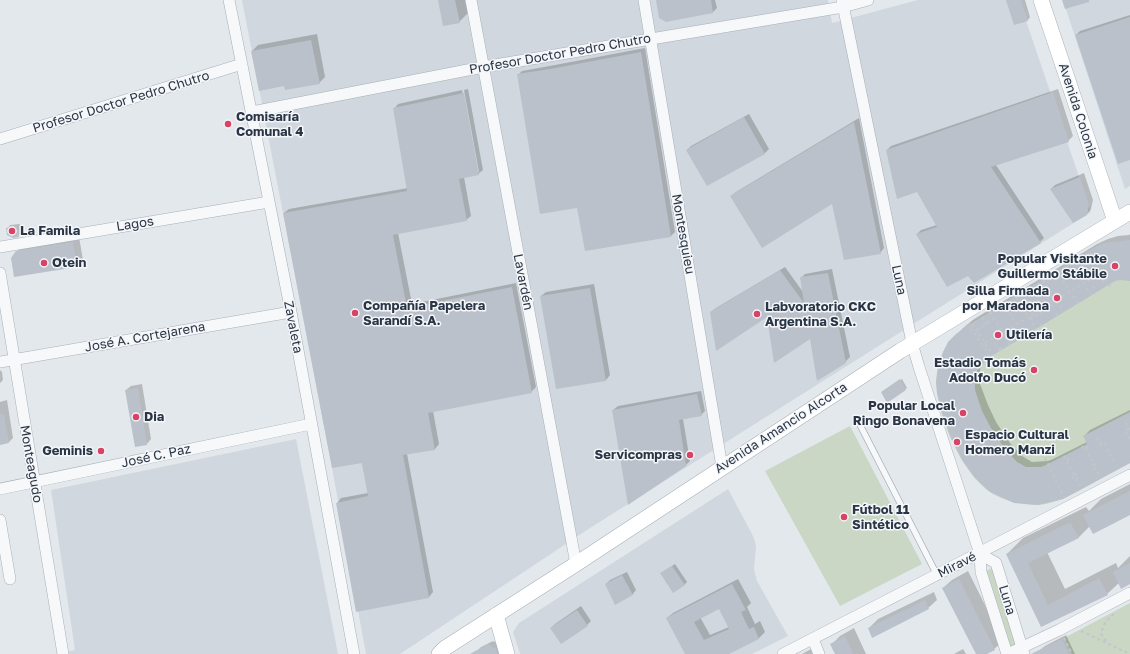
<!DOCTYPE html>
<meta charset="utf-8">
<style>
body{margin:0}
canvas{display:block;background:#e3e8ec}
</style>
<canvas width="1130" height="654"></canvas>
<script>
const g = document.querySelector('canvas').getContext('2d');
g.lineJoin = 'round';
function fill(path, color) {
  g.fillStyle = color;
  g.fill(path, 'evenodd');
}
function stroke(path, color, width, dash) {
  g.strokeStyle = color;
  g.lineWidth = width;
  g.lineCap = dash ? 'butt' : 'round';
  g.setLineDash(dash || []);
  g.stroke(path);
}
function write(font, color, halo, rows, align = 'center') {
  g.font = font + ' "Golos Text",sans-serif';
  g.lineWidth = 3;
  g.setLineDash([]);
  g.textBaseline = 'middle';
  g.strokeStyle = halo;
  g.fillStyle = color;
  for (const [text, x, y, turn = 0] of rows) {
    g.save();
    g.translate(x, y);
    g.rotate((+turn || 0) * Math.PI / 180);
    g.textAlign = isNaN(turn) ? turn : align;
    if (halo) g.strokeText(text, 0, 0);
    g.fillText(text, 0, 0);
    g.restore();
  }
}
const built = new Path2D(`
 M242,0h586l4,23 86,-23h101l72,212 -501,316 -190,126h-34l-34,-186z
 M1063,0h67v186l-5,3z
 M296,439l42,215h-279l16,-4 -24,-160z
 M728,489l24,45 3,7 1,6 -2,22 3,12 31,55 -36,18h-232l-7,-22 6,-9z`);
const green = new Path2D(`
 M1130,241v222c-13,7 -27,14 -40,22 -17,9 -32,18 -51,20 -14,1 -38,-5 -49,-13 -30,-21 -61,-89 -52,-125 4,-19 14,-30 29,-41l2,3 4,-2 -3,-4 117,-71h4l-1,-2c13,-7 25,-9 40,-9z
 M850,426l72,138 -82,42 -75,-135z
 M992,568l25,80 -6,3 -25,-80z
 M1130,603v51h-58l-8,-16z`);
const shadow = new Path2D(`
 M439,0h26l3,13 -9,9z
 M657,0h58l2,8 -4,4z
 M1007,0h18l5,17 -2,3z
 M1130,15v144l-54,-124 4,-4z
 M317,34l8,43 -6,6 -34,2 -33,-34 6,-6z
 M645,48l30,184 -4,4 -93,-29 -60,-132 4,-4 33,-6z
 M468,89l15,81 -5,4 -14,3 7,39 -5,4 -68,13 14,71 104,-21 20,104 -5,5 -98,19 6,33 -4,5 -28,5 26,138 -4,5 -72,13 -20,-107 4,-5 27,-5 -6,-31 -78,-249 5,-4 119,-21 -14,-79 4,-5 64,-14 15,82h2l-15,-82z
 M1058,89l15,47 -5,5 -72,24 48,73 -4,4 -72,32 -51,-40 4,-4 16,-5 -19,-34 -31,-41 4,-4z
 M749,114l20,35 -4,4 -78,-3 4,-4z
 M859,118l25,130 -4,5 -47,-51 -102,-6 5,-4z
 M1084,173l9,27 -2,9 -4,5 -36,-25 4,-4z
 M20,224l1,9 -3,3 -10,-8 2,-3z
 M1130,234v46l-9,-1 -6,1 -125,75 -7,7 -3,7v15l8,21 8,17 14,21 12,13 10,6 16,-1 5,-2 34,-17 -3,-6 6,-6 40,-20v52l-116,40 -65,-159 14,-15 11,-9 123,-75 11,-5 10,-3 11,-1z
 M79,237l4,23 -6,6 -60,-14 6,-6z
 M785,267l18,25 -2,-14 4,-4 27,-5 18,88 -5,5 -34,-25 -43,-22 -57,-3 5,-4z
 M594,284l16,91 -4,5 -49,8 -16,-92 5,-4z
 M0,370l2,2 1,8 -3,3z
 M902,379l5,9 -19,13 -5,-10z
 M142,384l9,55 -4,5 -21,-54 5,-4z
 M701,391l4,20 -4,4 -18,4 7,42 -4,4 -73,-55 5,-4z
 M7,400l6,38 -4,4 -9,1v-41z
 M1130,484v30l-40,12 -12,12 -31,14 18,37 51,-26 2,5 12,-12v27h-11l-12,11 -65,32 -35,-72 16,-16 63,-31 3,4 12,-12z
 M675,564l12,18 -3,3 -20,-14z
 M968,571l35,70 -9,8 -9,5h-8l-34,-66 9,-8z
 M627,572l9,18 -4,5 -26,-11 4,-4z
 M738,579l13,24 -4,4 8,17 5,-3 5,11 -6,6 -32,16h-41l-19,-36 6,-5zM719,608l10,19 -19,8 -10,-18z
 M934,592l3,8 -9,8 -59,20 9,-9z
 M581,606l10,15 -4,4 -36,3 4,-4z
 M854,628l12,26h-30l-5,-9 9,-9z
 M1066,635l9,19h-32l-3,-4 5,-4z
 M493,641l6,3 2,10h-22l-2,-3 4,-4z
 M811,649l3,5h-12z
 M963,649l3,5h-12z`);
const building = new Path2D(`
 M438,0h17l5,23 -17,3z
 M656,0h55l2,13 -47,9 -7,-4z
 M1006,0h15l7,21 -14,4z
 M1062,0h27v2l-24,7z
 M1130,17v143l-12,4 -43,-129z
 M311,40l9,44 -35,6 -1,-4 -25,5 -8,-40z
 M641,52l30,185 -86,14 -8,-43 -37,6 -23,-140 33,-5z
 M1053,92l16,50 -78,25 50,76 -67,40 -6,-7 -21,11 -31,-53 21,-7 -20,-35 -20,7 -11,-49z
 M464,93l15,82 -20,4 8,42 -74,14 14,73 105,-21 20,106 -104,20 7,37 -32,5 26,143 -73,14 -20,-109 32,-7 -6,-33 -30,5 -49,-255 124,-22 -14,-83z
 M744,117l21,37 -58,32 -21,-36z
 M854,122l27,132 -37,6 -12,-56 -70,44 -32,-52z
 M1080,177l9,28 -2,10 -14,8 -23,-34z
 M17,226l2,11 -6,1 -6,-3 -1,-7z
 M1130,240v41l-9,-1 -6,1 -125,76 -12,12 -3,7v14l7,21 9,17 14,21 12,13 9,5h15l5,-2 41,-21 -4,-8 47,-24v51l-67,36 -25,6 -24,-2 -24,-11 -16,-15 -12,-17 -11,-22 -8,-22 -6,-23 -1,-11 2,-15 5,-15 5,-10 8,-8 12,-9 122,-75 11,-6 10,-2z
 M73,242l4,25 -63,10 -3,-19 5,-7z
 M780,270l24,33 -4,-26 28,-4 18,90 -29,18 -7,-42 -36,24 -7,-46 -51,34 -6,-39z
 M590,288l16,93 -50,8 -16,-93z
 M900,379l6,11 -19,13 -6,-11z
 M138,388l9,57 -12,2 -10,-57z
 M697,394l5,22 -23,4 7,46 -58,39 -16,-95z
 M0,414h4l5,29 -9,2z
 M1130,491v24l-37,19 -10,-19z
 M1070,522l9,16 -51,25 20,42 51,-27 9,17 -67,32 -35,-73z
 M1130,563v21l-9,5 -8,-17z
 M672,566l13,19 -12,8 -13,-20z
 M622,575l11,20 -18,10 -10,-21z
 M959,579l36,71 -8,4h-11l-34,-66z
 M732,584l14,26 -5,2 8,17 5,-2 5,12 -30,15h-44l-19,-36zM719,609l10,20 -25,11 -10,-18z
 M925,600l4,9 -57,29 -4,-10z
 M577,610l11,16 -27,18 -11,-16z
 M845,636l8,18h-18l-5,-10z
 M1062,639l7,15h-38z
 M488,644l8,5 2,5h-28z`);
const path = new Path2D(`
 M1090,253l22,36
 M1086,255l20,31
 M1078,260l4,6
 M1072,262l12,21
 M1076,270l14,-9
 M1058,271l2,3h1l2,3 -1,1 8,14
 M1093,276l5,-3v1
 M1043,280l13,20
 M1093,286l4,6
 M1031,287l2,4 2,-1 2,3 -2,1 7,14
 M1087,288l4,7
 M1073,296l5,7
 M1016,297l12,20
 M1057,301l7,11
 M1004,304l2,3h1l2,3 -1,1 8,13
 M1006,307l-1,1 2,4 1,-1
 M990,312l13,20
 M1056,313l1,3
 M982,317l4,7
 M1029,318l7,11
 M1030,319l28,-17
 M1040,323l1,3
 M972,324l21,31
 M971,328l22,34
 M1019,329l5,8
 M977,330l17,-11
 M1005,337l5,8
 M985,343l114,-69
 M995,343l5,8
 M1000,347l2,3
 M1126,423l4,7
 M1129,428l-4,2 5,9
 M1097,438l4,8
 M1100,444l4,-2 10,20
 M1082,446l1,3 2,-1 9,16 -2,2 2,3 1,-1 5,8
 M1085,448l2,-1 -1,-3
 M1064,456l10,19 -2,1 2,3 2,-1 5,9
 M1045,458l19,39
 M1067,460l4,-2 2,2
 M1094,464h1l2,3 -2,1
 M1074,475l2,-1 2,3 -2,1
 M1081,631l49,23
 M1064,638l8,16
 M1106,641l-5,-7c2,-9 6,-15 13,-20`);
const lane = new Path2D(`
 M859,423l78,152`);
const street = new Path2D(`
 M229,0l62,312 63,342
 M471,0l105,564
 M644,0l78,467
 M842,0l70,343 7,24 61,187 1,18 26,82
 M252,112l231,-45 360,-60 25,-7
 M0,139l242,-75
 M0,247l269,-45
 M0,273l63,381
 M0,362l291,-50
 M0,489l311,-65
 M0,520l10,59
 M980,554l16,9 28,91
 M813,639l6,15
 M783,654l347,-179
 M1008,654l51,-24 71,-37`);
const secondary = new Path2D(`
 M1041,0l74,221
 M496,615l11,39
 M439,654l6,-6 131,-84 324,-213 230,-139`);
const markers = [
 [228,124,4,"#d74265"],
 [12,231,4,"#d74265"],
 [44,263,4,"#d74265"],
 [1115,266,4,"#d74265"],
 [1057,298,4,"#d74265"],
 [355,313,4,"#d74265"],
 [757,314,4,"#d74265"],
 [998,335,4,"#d74265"],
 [1034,370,4,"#d74265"],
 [963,413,4,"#d74265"],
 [136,417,4,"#d74265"],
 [957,442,4,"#d74265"],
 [101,451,4,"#d74265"],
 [690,455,4,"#d74265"],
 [844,517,4,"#d74265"]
];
const streetNames = [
 ["Profesor Doctor Pedro Chutro",560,54,-10],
 ["Profesor Doctor Pedro Chutro",121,102,-17],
 ["Avenida Colonia",1078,111,72],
 ["Lagos",135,224,-9],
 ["Montesquieu",683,234,80],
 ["Luna",899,280,78],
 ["Lavardén",523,282,79],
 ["Zavaleta",293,327,79],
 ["José A. Cortejarena",145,337,-10],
 ["Avenida Amancio Alcorta",781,428,-33],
 ["José C. Paz",156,456,-12],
 ["Monteagudo",31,464,80],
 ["Miravé",957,565,-27],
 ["Luna",1007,600,73]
];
const poiNames = [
 ["Comisaría",236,117],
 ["Comunal 4",236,132],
 ["La Famila",20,231],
 ["Popular Visitante",1107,259,"right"],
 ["Guillermo Stábile",1107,274,"right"],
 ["Otein",52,263],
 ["Silla Firmada",1049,291,"right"],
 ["por Maradona",1049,306,"right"],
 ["Compañía Papelera",363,306],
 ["Sarandí S.A.",363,321],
 ["Labvoratorio CKC",765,307],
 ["Argentina S.A.",765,322],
 ["Utilería",1006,335],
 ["Estadio Tomás",1026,363,"right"],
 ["Adolfo Ducó",1026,378,"right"],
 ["Popular Local",955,406,"right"],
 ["Ringo Bonavena",955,421,"right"],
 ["Dia",144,417],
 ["Espacio Cultural",965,435],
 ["Homero Manzi",965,450],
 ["Geminis",93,451,"right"],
 ["Servicompras",682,455,"right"],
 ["Fútbol 11",852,510],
 ["Sintético",852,525]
];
fill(built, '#d1d7de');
fill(green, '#cad7c4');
fill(shadow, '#0003');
fill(building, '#bac1ca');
stroke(lane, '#a8afb7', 7);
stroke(street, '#a8afb7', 12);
stroke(secondary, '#a8afb7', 16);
stroke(path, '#c2c6cb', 2, [3, 3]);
stroke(lane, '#f7f8fa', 5.5);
stroke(street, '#f7f8fa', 11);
stroke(secondary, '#fff', 15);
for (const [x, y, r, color] of markers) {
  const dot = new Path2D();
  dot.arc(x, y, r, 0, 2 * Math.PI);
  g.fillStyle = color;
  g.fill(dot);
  stroke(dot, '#f4f6f9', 1.5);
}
write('13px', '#2a3646', '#f4f6f9', streetNames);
write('bold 13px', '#2a3646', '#f4f6f9', poiNames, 'left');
</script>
